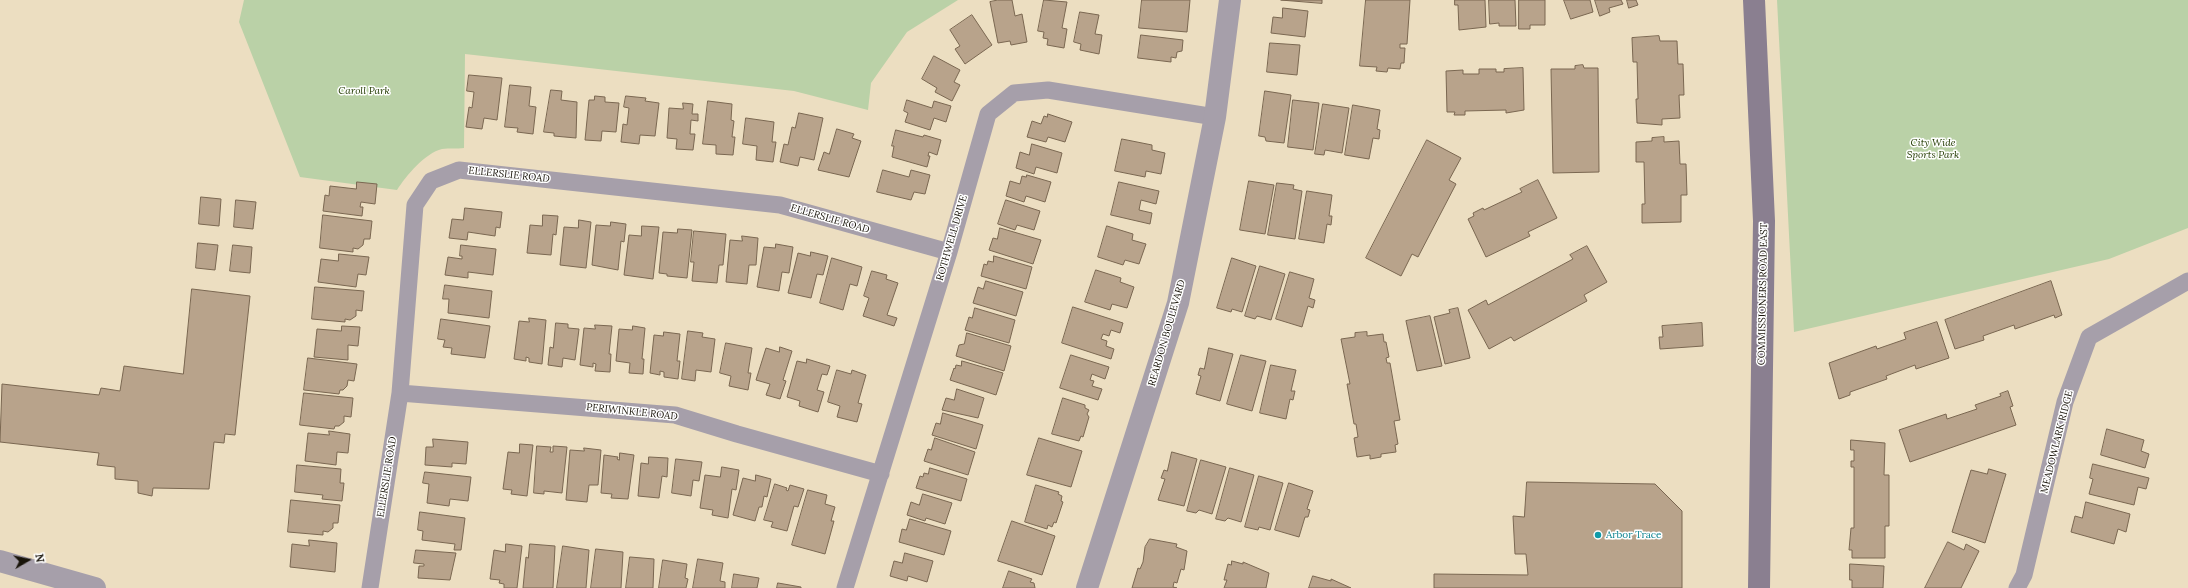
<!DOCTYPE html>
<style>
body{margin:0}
#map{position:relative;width:2188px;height:588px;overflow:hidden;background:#ecdec1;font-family:Lora,serif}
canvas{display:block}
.north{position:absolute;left:8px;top:540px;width:40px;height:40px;-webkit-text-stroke:3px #fff;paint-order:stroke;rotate:81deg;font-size:11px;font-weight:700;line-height:16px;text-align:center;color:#181309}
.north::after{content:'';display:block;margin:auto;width:14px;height:18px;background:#181309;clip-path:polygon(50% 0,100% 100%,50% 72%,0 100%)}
</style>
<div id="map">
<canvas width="2188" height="588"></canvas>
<div class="north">N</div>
</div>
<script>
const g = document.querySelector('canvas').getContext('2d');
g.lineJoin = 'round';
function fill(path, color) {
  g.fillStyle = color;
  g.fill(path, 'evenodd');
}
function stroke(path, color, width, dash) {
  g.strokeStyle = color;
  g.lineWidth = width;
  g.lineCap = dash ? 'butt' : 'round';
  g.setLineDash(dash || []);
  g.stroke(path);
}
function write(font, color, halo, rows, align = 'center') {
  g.font = font + ' Lora,serif';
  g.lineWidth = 3;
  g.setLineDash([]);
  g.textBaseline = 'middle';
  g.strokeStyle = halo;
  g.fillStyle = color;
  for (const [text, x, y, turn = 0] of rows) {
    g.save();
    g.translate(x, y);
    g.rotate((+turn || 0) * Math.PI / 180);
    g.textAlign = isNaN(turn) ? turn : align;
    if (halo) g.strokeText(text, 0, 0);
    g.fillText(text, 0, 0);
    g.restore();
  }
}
const green = new Path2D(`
 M244,0h714l-51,32 -36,51 -3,27 -74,-19 -329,-37 -1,94c-7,1 -15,0 -22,1 -17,4 -36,27 -45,41l-97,-13 -61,-155z
 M1777,0h411v228l-79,31 -315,73z`);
const building = new Path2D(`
 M998,0h14l3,16 7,-2 5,28 -16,3 -1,-4 -12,2 -8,-41z
 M1044,0l23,2 -5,26 5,1 -3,19 -17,-3 1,-6 -5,-1 1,-6 -6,-1z
 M1142,0h48l-3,32 -48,-4z
 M1281,0h41v3z
 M1366,0h44l-3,44h-7v4h5l-1,15h-3l-1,6 -12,-1 -1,4 -11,-1 1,-4 -17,-1z
 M1455,0h30l1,27 -27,3 -1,-25h-3z
 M1489,0h26l1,26h-17v-3l-9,1z
 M1519,0h26v25h-15v4h-11z
 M1564,0h26l3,12 -22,7z
 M1595,0h26l2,4 -14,4 1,4 -10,4z
 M1627,0h9l2,5 -9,3z
 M1283,8l25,3 -3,26 -34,-4 2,-16 9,1z
 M1080,12l19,3 -4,19 7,1 -3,19 -19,-4 1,-6 -7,-2z
 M972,15l20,30 -27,19 -10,-15 5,-3 -10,-16z
 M1141,35l42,5 -1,11 -5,1 -1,6 -5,-1v5l-33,-4z
 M1659,36l1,5h17l1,23h5l1,31h-5l1,23 -18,1v6l-25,-2 -1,-24h2l-1,-37h-4l-1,-24z
 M1270,43l30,2 -3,30 -30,-3z
 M934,56l26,14 -6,12 6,3 -8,16 -17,-9 2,-4 -15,-9z
 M1583,65l1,3h14l1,104 -46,1 -2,-104h24v-3z
 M1523,68l1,42 -18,3v-3l-41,1v4h-11l1,-3h-8l-1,-41 17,-1v4h16v-5h17v3h8v-3z
 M469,75l33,3 -5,42 -13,-2 -2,11 -16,-2 3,-20 3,1 2,-16 -7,-1z
 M510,85l21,2 -2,19 7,1 -3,27 -16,-2 1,-4 -13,-1z
 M551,90l11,1 -1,9 16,2 -1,36 -22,-2v-3l-10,-1z
 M1265,91l26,4 -7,48 -18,-2 -1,-4 -6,-1z
 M595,96l10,1v5l14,1 -3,29 -14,-1 -1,10 -16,-1 4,-40h5z
 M626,96l20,2 -1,3 14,2 -4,33 -15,-1 -1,9 -18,-2 2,-18 4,1 2,-17 -5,-1z
 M907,100l25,8 2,-7 17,5 -5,16 -12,-4 -4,12 -25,-8 3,-9 -4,-2z
 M1293,100l26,3 -6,47 -25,-3z
 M708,101l24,3 -1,16 3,1 -2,16h3l-2,18 -17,-1v-9l-13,-1z
 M683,103l10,1 -1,10h6v7l-7,-1 -1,14h5l-2,16 -17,-1 1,-10 -10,-1 2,-30 14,1z
 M1323,104l26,4 -7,45 -17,-3 -1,5 -9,-1z
 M1353,105l27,5 -3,19 3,1 -1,9 -6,-1 -4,21 -24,-4z
 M799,113l24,5 -9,42 -14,-3 -2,9 -18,-4 4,-18 4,1 4,-18 3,1z
 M1048,114l24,8 -7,20 -17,-5 -2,5 -19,-5 5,-16 9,3 3,-8 3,1z
 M746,118l28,4 -2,20h4l-3,20 -17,-2 1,-14 -14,-2z
 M837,129l17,5 -2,4 9,3 -12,36 -31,-7 6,-18 5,2z
 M896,130l27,7 1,-2 17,5 -4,15 -8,-3 -1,4h2l-3,11 -35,-10 2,-11h-2z
 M1664,137v5l15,-1 1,23h6l1,31h-6v27l-39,1v-19h3l-1,-42h-8v-20l16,-1v-3z
 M1122,139l30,6v5l13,3 -4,21 -15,-3 -1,6 -30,-6z
 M1427,140l34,18 -12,22 7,4 -38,73 -6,-3 -11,22 -35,-18z
 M1032,144l30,9 -5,20 -21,-6 -2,7 -18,-6 4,-16 9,3z
 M883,170l26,7 2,-7 19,5 -5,19 -11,-2 -3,8 -34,-8z
 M1027,175l24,7 -6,20 -19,-6 -2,6 -18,-6 4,-15 10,3 2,-8 4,1z
 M1538,180l19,38 -29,14 2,4 -44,21 -18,-38 6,-3 -1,-3 10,-5 1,2 38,-18 -2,-3z
 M1249,181l25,4 -9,49 -25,-4z
 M357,182l20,2 -2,20 -14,-2 -1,5h3l-1,9 -39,-5 2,-16 4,1 1,-10 26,3z
 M1119,182l40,9 -3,13 -15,-4 -2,10 13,3 -2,11 -39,-9z
 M1277,183l17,2 -1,4 9,2 -7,48 -27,-4z
 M1307,191l25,4 -3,21h3l-1,9 -4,-1 -3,19 -25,-4z
 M201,197l20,2 -2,27 -20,-2z
 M236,200l20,2 -3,27 -19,-2z
 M1006,200l34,11 -6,19 -17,-5 -2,5 -17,-6z
 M465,208l37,4 -2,16 -4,-1 -1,9 -27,-4 -1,8 -18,-2 3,-19 11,1z
 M323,215l49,6 -2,18h-6l-1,6 -5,4 -5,-1v4l-33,-4z
 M543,215l15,1 -2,19 -3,-1 -2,21 -24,-2 3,-28 12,1z
 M579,220l12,2 -5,46 -26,-3 4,-38 14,1z
 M611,222l15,2 -2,18 -3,-1 -3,29 -26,-5 4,-40 14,1z
 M642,226l17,1 -6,52 -29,-4 5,-40 12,1z
 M1107,226l26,8 -1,6 14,4 -7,20 -14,-4 -2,5 -25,-8z
 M1000,228l41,12 -8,24 -44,-14 4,-12 4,1z
 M678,229l14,1 -5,48 -20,-2v-2l-8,-1 4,-41 14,1z
 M694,231l32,3 -3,31h-4l-2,18 -25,-2 2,-19h-3z
 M742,236l16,2 -2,27h-7l-2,19 -21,-2 4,-42 12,1z
 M198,243l20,2 -3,25 -19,-2z
 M776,244l17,3 -4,26 -7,-1 -3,19 -22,-4 7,-40 11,1z
 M233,245l19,2 -2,26 -20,-2z
 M461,245l35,4 -3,26 -25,-3v6l-23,-3 3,-18 14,2v-3h-2z
 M1587,246l20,36 -23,13 3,6 -73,40 -3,-4 -22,12 -21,-39 18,-10 2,5 85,-46 -3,-4z
 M811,252l17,4 -5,19 -6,-1 -6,24 -23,-5 10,-40 12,3z
 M339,254l30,3 -3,18 -8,-1 -2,13 -38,-5 3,-23 17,2z
 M994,256l38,11 -6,22 -45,-13 3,-12 3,1 1,-4 5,1z
 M832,258l30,9 -5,19 -7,-2 -7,26 -23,-7z
 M1232,258l24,8 -14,46 -10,-3 -1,3 -14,-4z
 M1260,266l25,8 -14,46 -14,-4 -2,3 -10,-3z
 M1096,270l25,8 -1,4 14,5 -7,21 -15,-4 -2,6 -25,-8z
 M872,271l15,4 -1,4 12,4 -11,32 10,3 -3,8 -31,-10 6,-18 -5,-2z
 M1290,272l24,7 -5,19 6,2 -2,8 -5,-2 -6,21 -26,-8z
 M986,281l37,11 -7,24 -43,-13 5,-16 5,2z
 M2051,281l11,34 -7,3 -1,-3 -39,14 -1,-4 -31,11 1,4 -29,9 -10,-29z
 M445,285l47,6 -3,27 -41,-5 1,-14h-6z
 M315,287l49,4 -2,20 -6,-1v6l-6,4 -5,-1v3l-33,-3z
 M192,289l58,7 -15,139 -10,-1 -1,9 -10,-1 -5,47 -56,-1 -1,8 -14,-3v-12l-23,-2v-12l-18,-2 2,-12 -99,-11 2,-58 97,11 2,-7 19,3 4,-25 59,8z
 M1073,307l50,16 -3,10 -9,-3 -2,6 -6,-2 -2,5 6,2 -1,5 8,3 -3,10 -49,-16z
 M975,308l40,12 -6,23 -44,-13 4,-13 3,1z
 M1458,308l12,50 -25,6 -11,-47 16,-4 -1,-3z
 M1430,316l12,50 -25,5 -11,-50z
 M529,318l17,2 -4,44 -13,-2v-4l-3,-1v4l-12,-2 5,-38 10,1z
 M441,319l49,7 -5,32 -34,-4 1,-6 -9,-1 2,-7 -7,-1z
 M1937,322l12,36 -33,11 -1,-4 -29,11 1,3 -37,13v3l-11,4 -10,-36 47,-17 1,3 29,-10 -2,-6z
 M556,323l12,1v4l11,1 -4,31 -12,-2 -1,9 -14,-2 2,-18 3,1z
 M1702,323l1,23 -43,3 -1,-12h4l-1,-11z
 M595,325l17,1 -3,28h2l-1,18 -15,-1 1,-7 -3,-1v4l-13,-2 4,-37 11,1z
 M342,326l18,1 -2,19 -10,-1v15l-34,-3 3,-28 24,2z
 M633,326l12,2 -3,31h2l-1,15 -14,-1 1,-10 -14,-2 3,-32 13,1z
 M688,331l15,2 -1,4 13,2 -4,33 -15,-2 -1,11 -13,-2z
 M664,332l16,2 -3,27h3l-2,18 -14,-2v-5l-4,-1v4l-10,-2 4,-38 9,1z
 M1367,332v4l16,-2 1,8h2l3,15 -3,1 1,5h3l10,57 -6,1 4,23 -3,1 1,7 -15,2v3l-11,2v-4l-13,2 -3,-19 4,-1 -2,-13h-2l-7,-40h3l-9,-45 14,-2v-4z
 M967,333l44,13 -7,25 -48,-15 3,-11 5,-1z
 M726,343l26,5 -4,25h3l-3,17 -19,-4 2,-10 -11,-3z
 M780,347l12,4 -9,29 3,1 -6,18 -14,-4 4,-11 -14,-4 10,-32 13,4z
 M1209,348l24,6 -13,47 -24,-7 5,-18 -3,-1 2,-7 4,1z
 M1071,355l38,12 -4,12 -13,-5 -2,6 4,1 -2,5 10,3 -4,11 -38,-12z
 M1241,355l25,6 -14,50 -25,-7z
 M308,358l49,6 -3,17 -6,-1 -1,6 -4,4h-3l-1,4 -35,-4z
 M807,359l23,7 -3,9 -5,-1 -5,16 7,2 -6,20 -19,-6 1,-5 -13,-4 10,-36 9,2z
 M962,361l41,12 -7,22 -46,-15 4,-12 1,1 1,-4 5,1z
 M1271,365l25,5 -5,21h4l-2,9 -3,-1 -4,20 -26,-6z
 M837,370l14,4 1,-4 14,5 -8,28 4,1 -5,18 -20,-5 3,-11 -12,-4z
 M957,389l27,9 -6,20 -36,-8 4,-12 8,2z
 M2008,391l5,15 -3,1 6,18 -106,37 -11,-32 47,-16 1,5 30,-10 -2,-4 26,-9 -1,-2z
 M304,393l49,5 -2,19 -7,-1v6l-5,4h-4l-1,3 -34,-4z
 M1063,398l22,7v3l4,2 -2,4 2,3 -6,20 -2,-1 -2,5 -27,-7z
 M943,413l40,12 -7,24 -44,-14 4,-12 4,1z
 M2107,429l37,11 -3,11 8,3 -4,14 -44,-13z
 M329,431l21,3 -2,19 -11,-1 -1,13 -31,-4 3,-28 21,2z
 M935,438l40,14 -7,23 -44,-14 4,-12 3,1z
 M1039,438l43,13 -11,36 -44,-12z
 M433,439l35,3 -2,22 -14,-1v4l-27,-2 1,-18h7z
 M1851,440l34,3 -1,32h5v51h-4v32h-33v-8h-3l2,-22h3v-61h-3v-6h3v-11h-3z
 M520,444l13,1 -6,51 -16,-2 1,-4 -9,-1 5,-37 11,1z
 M537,446l14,1 -1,5h3v-6l14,1 -5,46 -18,-2v3l-10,-1z
 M584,448l17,2 -3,35h-9l-2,17 -21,-2 4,-50 14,1z
 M1172,452l25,7 -13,47 -26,-6 7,-21 -4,-1 3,-8 3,1z
 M620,453l14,2 -6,44 -17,-1 1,-4 -11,-1 3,-38 14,2 -1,2 2,1z
 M649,457l19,1 -1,19 -5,-1 -3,22 -21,-2 3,-33 7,1z
 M676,459l26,3 -3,19 -6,-1 -2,16 -19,-3z
 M1201,460l25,7 -14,47 -13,-4 -3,3 -9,-2z
 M2093,464l56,14 -3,11 -8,-2 -4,18 -45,-11 4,-15 -3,-1z
 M297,465l44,4 -1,14h4l-2,18 -20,-2 1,-4 -28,-3z
 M722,467l17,3 -3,20 -4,-1 -4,29 -16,-3 1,-5 -13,-2 5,-33 15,2z
 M930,468l37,11 -6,22 -45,-13 4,-12 3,1 1,-4 4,1z
 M1230,468l24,7 -13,47 -13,-4 -3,3 -9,-2z
 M1989,469l17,5 -21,69 -33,-11 19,-62 16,4z
 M425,472l46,5 -3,24 -18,-2 -1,7 -22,-3 2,-19 -6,-1z
 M756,475l15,4 -4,18 -3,-1 -2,11h-3l-4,14 -22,-6 10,-37 12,3z
 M1259,476l24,7 -13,47 -11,-3 -1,3 -13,-3z
 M1527,482l128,2 27,27v77h-248v-14l94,1 -2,-21h-11l-2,-38 11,1z
 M1289,483l24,8 -6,18 3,1 -2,7h-3l-6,20 -24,-7z
 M775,484l12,4 -1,2 2,1 2,-6 14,4 -6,18 -4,-1 -7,25 -16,-4 2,-5 -9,-2z
 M1036,485l23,7 -1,2 4,2 -1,5 2,1 -7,21 -2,-1 -2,5 -4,-2 -1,4 -22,-7z
 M808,490l19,5 -2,9 10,3 -4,14h3l-9,33 -33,-9z
 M923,494l29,9 -7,21 -19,-6 -1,3 -18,-6 4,-13 8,3z
 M291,500l49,5 -2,18h-5v5l-5,4 -5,-1v4l-35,-3z
 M2086,502l44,12 -4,18 -8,-3 -4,15 -43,-12 4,-16 7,2z
 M420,512l45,6 -4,32h-7l1,-6 -33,-4 1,-9 -5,-1z
 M910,519l41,12 -7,24 -45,-13 3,-13 4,1z
 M1012,521l43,15 -13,39 -44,-14z
 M1150,539l27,5 -1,3 11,4 -3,19 -3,-1 -4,14 -3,-1 -1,5 4,1h-45l6,-20 2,1 3,-7 2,-15z
 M309,540l28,3 -2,29 -45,-5 2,-23 17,2z
 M1948,542l16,8 2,-6 13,7 -18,37h-36z
 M506,544l16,2 -5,42h-13v-4l-5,-1 1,-3 -10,-1 4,-29 11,2z
 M530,544l25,2 -2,42h-30l3,-31 2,1z
 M563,546l26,4 -3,38h-29z
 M596,549l27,3 -2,36h-30z
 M416,550l40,3 -6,27 -32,-2 1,-12h5v-2l-10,-1z
 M905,553l28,8 -6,21 -19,-6 -1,5 -17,-5 4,-15 8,2z
 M630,557l24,2 -1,29h-27z
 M698,559l25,4 -3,18 5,1v6h-32z
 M663,560l24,4 -2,14 3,1 -2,9h-27z
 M1232,561l11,3v-2l26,11 -3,15h-42l3,-8h-3l4,-16 3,1z
 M1850,564l34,2 -1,22h-31v-8h-2z
 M1009,571l23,8 -2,3 4,1 1,5h-32z
 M734,574l25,4 -2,10h-25z
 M1313,576l18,5v-2l20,9h-42z
 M778,583l23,4v1h-24z`);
const minor = new Path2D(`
 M400,393l275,22 62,19 144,40
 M370,588l30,-195 15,-188 16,-24 28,-11 321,35 169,47
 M845,588l104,-336 39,-138 26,-21 34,-3 167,27
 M2017,588l7,-13 41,-173 24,-65 99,-56`);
const tertiary = new Path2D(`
 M0,561l95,27
 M1087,588l91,-285 37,-186 15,-117`);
const secondary = new Path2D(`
 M1754,0l10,221 -5,367`);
const markers = [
 [1598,535,4,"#0f9aa8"]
];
const parkNames = [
 ["Caroll Park",364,91],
 ["City Wide",1933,143],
 ["Sports Park",1933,155]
];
const streetNames = [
 ["ELLERSLIE ROAD",509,175,6],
 ["ELLERSLIE ROAD",830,219,16],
 ["ROTHWELL DRIVE",952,238,-74],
 ["COMMISSIONERS ROAD EAST",1763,294,-89],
 ["REARDON BOULEVARD",1167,333,-74],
 ["PERIWINKLE ROAD",632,412,6],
 ["MEADOWLARK RIDGE",2057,442,-76],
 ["ELLERSLIE ROAD",387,477,-81]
];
const cultureNames = [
 ["Arbor Trace",1606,535]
];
fill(green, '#bad1a7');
fill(building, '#b8a38b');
stroke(building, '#7a6751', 1);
stroke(minor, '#a69faa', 17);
stroke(tertiary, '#a69faa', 22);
stroke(secondary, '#8a7f90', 22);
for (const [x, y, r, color] of markers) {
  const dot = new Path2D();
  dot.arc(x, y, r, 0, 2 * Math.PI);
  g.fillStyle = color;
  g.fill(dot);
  stroke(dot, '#fff', 1.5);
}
write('italic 10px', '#243c03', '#fff', parkNames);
write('10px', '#181309', '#fff', streetNames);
write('10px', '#0d838f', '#fff', cultureNames, 'left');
</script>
